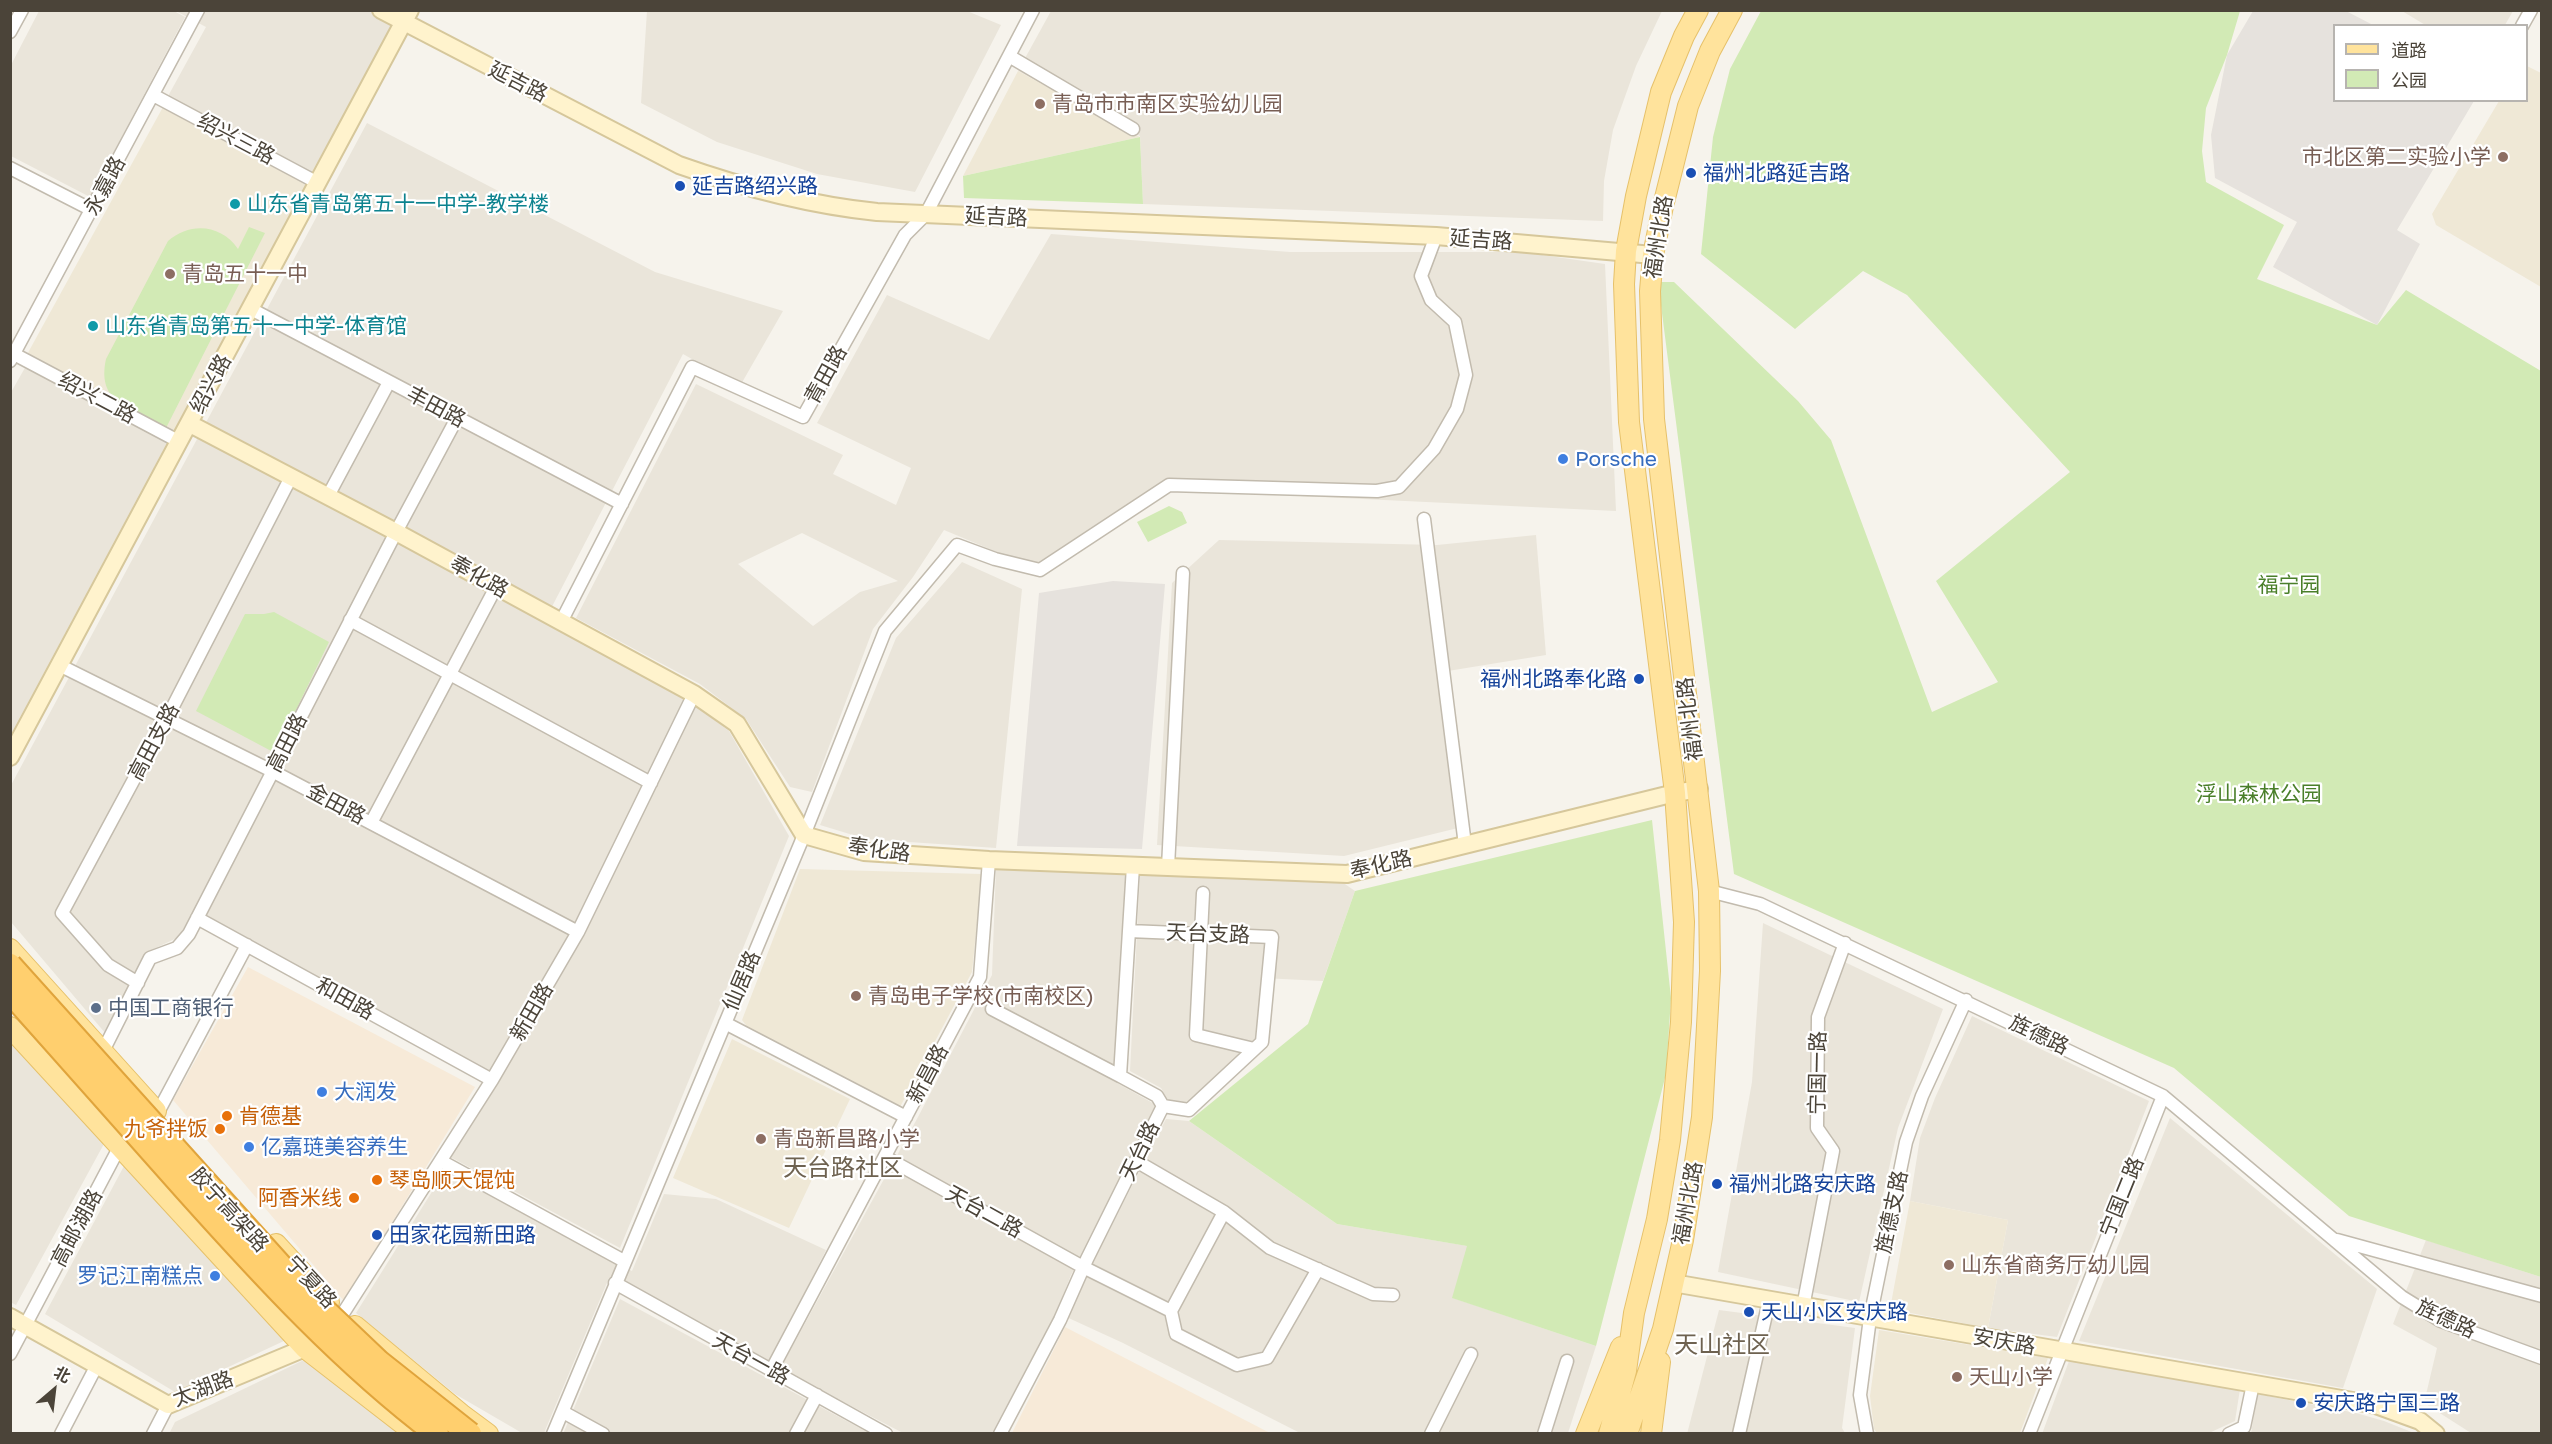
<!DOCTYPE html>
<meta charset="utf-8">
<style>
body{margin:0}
#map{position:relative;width:2552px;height:1444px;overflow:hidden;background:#f6f3ec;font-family:"Golos Text","Noto Sans SC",sans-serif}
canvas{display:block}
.frame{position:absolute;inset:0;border:12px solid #4b4439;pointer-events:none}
.legend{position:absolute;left:2333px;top:24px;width:195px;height:78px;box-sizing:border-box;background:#fff;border:2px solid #b7b4b0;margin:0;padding:8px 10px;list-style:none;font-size:18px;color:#4b4439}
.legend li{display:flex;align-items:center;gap:12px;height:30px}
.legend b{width:30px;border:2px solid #b7b4b0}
.north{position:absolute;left:24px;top:1360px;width:60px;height:60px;-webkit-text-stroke:4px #fff;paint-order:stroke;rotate:28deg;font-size:16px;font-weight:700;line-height:24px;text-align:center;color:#4b4439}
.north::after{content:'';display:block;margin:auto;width:21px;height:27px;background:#4b4439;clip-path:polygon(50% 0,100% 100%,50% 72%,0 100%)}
</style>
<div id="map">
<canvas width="2552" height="1444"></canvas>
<div class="frame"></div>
<ul class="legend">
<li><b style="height:8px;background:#ffe39c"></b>道路</li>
<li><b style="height:16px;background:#d2eab5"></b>公园</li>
</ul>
<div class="north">北</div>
</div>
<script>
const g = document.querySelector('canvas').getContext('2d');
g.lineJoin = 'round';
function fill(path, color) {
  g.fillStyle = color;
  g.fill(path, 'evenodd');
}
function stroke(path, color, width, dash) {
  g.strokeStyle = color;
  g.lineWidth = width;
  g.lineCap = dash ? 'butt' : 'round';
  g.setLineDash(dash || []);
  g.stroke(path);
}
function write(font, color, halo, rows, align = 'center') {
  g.font = font + ' "Golos Text","Noto Sans SC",sans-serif';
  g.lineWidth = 4.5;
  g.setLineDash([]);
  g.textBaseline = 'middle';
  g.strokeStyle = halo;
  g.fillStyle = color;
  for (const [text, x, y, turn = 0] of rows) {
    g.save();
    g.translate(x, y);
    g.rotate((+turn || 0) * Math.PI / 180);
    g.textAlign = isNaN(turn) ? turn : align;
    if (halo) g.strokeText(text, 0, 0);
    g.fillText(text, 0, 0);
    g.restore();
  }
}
const residential = new Path2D(`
 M174,11l11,6 -95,180 -79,-41v-91l28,-54z
 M176,11h192l26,13 -85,153 -142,-79 39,-71z
 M967,11l34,14 -86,167 -98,-18 -100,-32 -76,-39 6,-92z
 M1051,11h611l-26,55 -23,64 -9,51 -1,40 -460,-17 -3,-68 -122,-65z
 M2402,11l111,-1v1l-8,14 -78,1z
 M367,123l288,149 128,39 -43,75 -57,-32 -139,268 139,74 46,35 60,105 -169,412 -177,-95 50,-80 -299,-163 -15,27 -32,15 -41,82 -95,-112 -1,-135z
 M1051,234l239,18h231l84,12 11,247 -443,-21 -133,80 -96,-40 -31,47 -40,52 -61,163 -22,-5 -44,-68 -46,-35 -124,-66 120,-234 147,71 -10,19 63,31 15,-37 -94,-45 70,-128 102,45zM802,533l96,48 -38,11 -47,34 -75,-62z
 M26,366l142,75 -157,293 -1,-340z
 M1536,535l10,120 -98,16 14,156 -118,29 -187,-11 15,-262 47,-43 218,5z
 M962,562l60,27 -26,259 -130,-9 -46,-14 76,-187z
 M996,868l131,4 -10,211 41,23 -87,169 -15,38 -64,120h-89l-123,-64 138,-252 74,-142z
 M1140,873l202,9 13,9 -32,90 -61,-3 -6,62 -67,63 -21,-3 -7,-12 -31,-17z
 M1763,923l180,86 -45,119 -39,174 -141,-30 34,-190z
 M1972,1016l177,85 -92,236 -69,-9 20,-108 -98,-19 10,-63 15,-40z
 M10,1041l95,101 -89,163 -6,-3z
 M2170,1118l207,171 -34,99 -264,-47z
 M1166,1119l23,2 148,103 131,22 -15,52 143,48 -28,87h-268l-177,-90 -61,-28 30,-51z
 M124,1166l162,174 -111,52 -130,-78z
 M445,1171l187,100 32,-77 52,5 110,51 -56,113 -161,-85 -65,155h-22l-67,-39 -99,-81z
 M2426,1240l115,37v156h-70l-47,-30 13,-55 -44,-24z
 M620,1299l249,134 -306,1z
 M1719,1310l136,18 -13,100 3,5 -158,1z
 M308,1358l95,76h-234l6,-12z
 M2069,1361l171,28 -5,32 -26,12 -167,1z
 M2257,1394l99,19 28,8 30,12 -163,1z`);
const commercial = new Path2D(`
 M248,967l227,120 -131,214 -171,-201z
 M1065,1327l205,106h-258z`);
const industrial = new Path2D(`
 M2253,11h93l27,14 -39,1v74l140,1 -77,129 23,14 -43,81 -104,-58 24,-45 -82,-44 -4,-43 16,-80z
 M1113,581l52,3 -23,265 -125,-3 22,-253z`);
const education = new Path2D(`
 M2527,66l14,7v214l-105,-62 -4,-11 67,-113 27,-1z
 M1018,71l122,66 -177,39z
 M163,107l152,81 -135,254 -156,-82z
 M800,869l182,5 -10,98 -72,135 -152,-79 -6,-8z
 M732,1039l118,60 -61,129 -116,-50z
 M1910,1201l98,19 -20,108 -98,-19z
 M1879,1330l169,28 -28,75h-143l-3,-4 -4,-33z`);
const green = new Path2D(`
 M1761,11h479l-13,44 -21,53 -4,43 4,31 78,43 -27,54 120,46 29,-35 135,81v906l-192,-61 -175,-148 -440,-194 -76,-592h16l124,119 33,39 101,272 66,-30 -62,-101 134,-109 -163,-177 -44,-24 -68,58 -94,-75 12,-117 17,-68z
 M1140,137l3,67 -179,-6 -1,-22z
 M249,227l16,6 -99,195c-34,-18 -70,-24 -60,-69l62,-118c22,-19 53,-17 70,8z
 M1169,506l13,6 5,11 -39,19 -11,-20z
 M274,612l55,30 -54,111 -79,-42 49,-97h19z
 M1652,820l19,178 -5,76 -70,272 -144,-48 15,-52 -130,-22 -148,-103 119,-97 47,-133z`);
const street = new Path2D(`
 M2522,26l9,-16
 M10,32l12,-22
 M1009,56l124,73
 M153,95l165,88
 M10,168l82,42
 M251,309l371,195
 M14,354l166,88
 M10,361l188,-351
 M328,496l61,-114
 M1424,519l41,326
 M350,620l301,163
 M561,622l131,-255 111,50 102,-182 21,-21 107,-204
 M59,665l213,106 306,161
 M371,823l125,-236
 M1168,867l15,-294
 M1709,891l51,13 403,192 239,201 39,24 101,37
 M1203,893l-7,142 58,14
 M197,918l295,162
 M1129,931l143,6 -10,105 -73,68 -26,-4
 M138,983l-30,-18 -46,-52 105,-195 124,-241
 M992,1009l128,67
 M725,1023l181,94
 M103,1051l47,-93 27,-10 12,-14 207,-402 61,-114
 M156,1116l91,-171
 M885,1157l198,110 88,44
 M441,1161l183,100
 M1136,1161l88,51 46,36 103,46 20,1
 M1224,1212l-53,99 5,23 61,31 30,-7 51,-89
 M2337,1240l205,56
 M615,1283l271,151
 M1803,1307l30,-156 -16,-23 1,-111 27,-74
 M333,1324l9,-9 150,-235 86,-148 116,-238
 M10,1354l110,-208 4,-4
 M771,1371l209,-394 9,-117
 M563,1412l40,22
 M61,1434l36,-69
 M153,1434l15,-29
 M553,1434l251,-599 81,-204 72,-86 38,14 45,11 129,-85 208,6 22,-4 35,-38 23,-40 9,-34 -11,-53 -24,-22 -10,-24 15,-40
 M796,1434l21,-39
 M1000,1434l60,-114 27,-61 76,-153 -6,-10 -37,-20 13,-210
 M1431,1434l40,-80
 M1544,1434l23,-73
 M1739,1434l30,-133
 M1867,1434l-7,-39 10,-77 36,-176 16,-46 44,-96
 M2029,1434l134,-338
 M2229,1434l15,-7 9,-43`);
const secondary = new Path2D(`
 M381,10l298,155c65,23 129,40 198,47l559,24 217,19
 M190,424l206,108 298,162 43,30 67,111 60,17 125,8 358,14 328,-81 24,-4
 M10,757l400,-747
 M1673,1283l703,122 44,16 16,13
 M10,1317l158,88 137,-57`);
const primary = new Path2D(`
 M10,949l146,162
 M10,1027l295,321 111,86
 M276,1244l53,58
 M355,1326l106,88 27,20
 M1586,1434l35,-87
 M1609,1434l17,-63 8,-58 23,-94 13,-79 11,-118 3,-100 -9,-129 -46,-371 -5,-138 2,-33 10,-55 25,-104 23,-56 14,-26
 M1627,1434l36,-105 20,-89 19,-123 8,-146 -1,-80 -55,-472 -4,-128 3,-36 10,-49 25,-100 22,-55 22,-41
 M1651,1434l9,-72`);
const highwayBridge = new Path2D(`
 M10,965l289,321 80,76 91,72
 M10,992c59,66 117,132 176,198 78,87 157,173 251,244`);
const markers = [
 [1040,104,6,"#8d6e63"],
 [2503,157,6,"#8d6e63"],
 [1691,173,6,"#1a4fb4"],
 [680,186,6,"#1a4fb4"],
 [235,204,6,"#0f9aa8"],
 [170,274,6,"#8d6e63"],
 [93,326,6,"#0f9aa8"],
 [1563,459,6,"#3f7fe0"],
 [1639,679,6,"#1a4fb4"],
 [856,996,6,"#8d6e63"],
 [96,1008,6,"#5c6f8a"],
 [322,1092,6,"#3f7fe0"],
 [227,1116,6,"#e8710a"],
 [220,1129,6,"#e8710a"],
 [761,1139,6,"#8d6e63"],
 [249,1147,6,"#3f7fe0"],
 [377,1180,6,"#e8710a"],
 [1717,1184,6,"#1a4fb4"],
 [354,1198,6,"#e8710a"],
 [377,1235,6,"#1a4fb4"],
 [1949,1265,6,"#8d6e63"],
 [215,1276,6,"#3f7fe0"],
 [1749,1312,6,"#1a4fb4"],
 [1957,1377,6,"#8d6e63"],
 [2301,1403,6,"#1a4fb4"]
];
const streetNames = [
 ["延吉路",518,82,27],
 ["绍兴三路",236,139,28],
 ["永嘉路",105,186,-62],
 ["延吉路",996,217,3],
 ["福州北路",1659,237,-81],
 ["延吉路",1481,240,4],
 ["青田路",826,375,-61],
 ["绍兴路",211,384,-62],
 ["绍兴二路",97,398,28],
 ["丰田路",436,407,28],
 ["奉化路",479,577,29],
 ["福州北路",1690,719,-97],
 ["高田支路",154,742,-62],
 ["高田路",287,743,-63],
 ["金田路",336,804,28],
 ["奉化路",879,850,8],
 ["奉化路",1381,865,-13],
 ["天台支路",1208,934,2],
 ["仙居路",742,981,-67],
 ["和田路",345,999,29],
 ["新田路",532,1012,-60],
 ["旌德路",2039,1035,26],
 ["宁国一路",1818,1073,-89],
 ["新昌路",928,1074,-62],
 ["天台路",1140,1151,-64],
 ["宁国二路",2122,1197,-68],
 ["福州北路",1688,1203,-80],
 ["胶宁高架路",229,1210,48],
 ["天台二路",984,1212,29],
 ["旌德支路",1892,1212,-78],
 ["高邮湖路",77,1228,-62],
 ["宁夏路",311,1282,47],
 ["旌德路",2446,1319,25],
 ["安庆路",2004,1342,10],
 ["天台一路",751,1359,29],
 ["太湖路",203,1389,-21]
];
const educationNames = [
 ["青岛市市南区实验幼儿园",1052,104],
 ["市北区第二实验小学",2491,157,"right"],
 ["青岛五十一中",182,274],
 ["青岛电子学校(市南校区)",868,996],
 ["青岛新昌路小学",773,1139],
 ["山东省商务厅幼儿园",1961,1265],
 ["天山小学",1969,1377]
];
const transitNames = [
 ["福州北路延吉路",1703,173],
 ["延吉路绍兴路",692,186],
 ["福州北路奉化路",1627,679,"right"],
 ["福州北路安庆路",1729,1184],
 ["田家花园新田路",389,1235],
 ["天山小区安庆路",1761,1312],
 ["安庆路宁国三路",2313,1403]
];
const cultureNames = [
 ["山东省青岛第五十一中学-教学楼",247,204],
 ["山东省青岛第五十一中学-体育馆",105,326]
];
const shopNames = [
 ["Porsche",1575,459],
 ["大润发",334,1092],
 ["亿嘉琏美容养生",261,1147],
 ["罗记江南糕点",203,1276,"right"]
];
const parkNames = [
 ["福宁园",2289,585],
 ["浮山森林公园",2259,794]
];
const serviceNames = [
 ["中国工商银行",108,1008]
];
const foodNames = [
 ["肯德基",239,1116],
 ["九爷拌饭",208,1129,"right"],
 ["琴岛顺天馄饨",389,1180],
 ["阿香米线",342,1198,"right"]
];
const quarterNames = [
 ["天台路社区",843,1168],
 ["天山社区",1722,1345]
];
fill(residential, '#eae5da');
fill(commercial, '#f7ead8');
fill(industrial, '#e6e2dd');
fill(education, '#efe8d6');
fill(green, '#d2eab5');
stroke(street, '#c2bbae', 15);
stroke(secondary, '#d6c79b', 20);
stroke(primary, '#e6c16a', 22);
stroke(street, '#fff', 12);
stroke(secondary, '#fff3cd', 16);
stroke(primary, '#ffe39c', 20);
stroke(highwayBridge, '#e0a43c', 26, []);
stroke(highwayBridge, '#ffcf6e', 22);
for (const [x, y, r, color] of markers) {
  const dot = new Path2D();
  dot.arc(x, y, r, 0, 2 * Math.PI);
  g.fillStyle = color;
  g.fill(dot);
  stroke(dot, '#fff', 2);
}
write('21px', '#4b4439', '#fff', streetNames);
write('21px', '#785e54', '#fff', educationNames, 'left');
write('21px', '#164399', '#fff', transitNames, 'left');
write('21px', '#0d838f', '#fff', cultureNames, 'left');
write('21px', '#366cbe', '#fff', shopNames, 'left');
write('21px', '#4a7f2a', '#fff', parkNames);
write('21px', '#4e5e75', '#fff', serviceNames, 'left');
write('21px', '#c56008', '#fff', foodNames, 'left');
write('24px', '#6e6250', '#fff', quarterNames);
</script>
